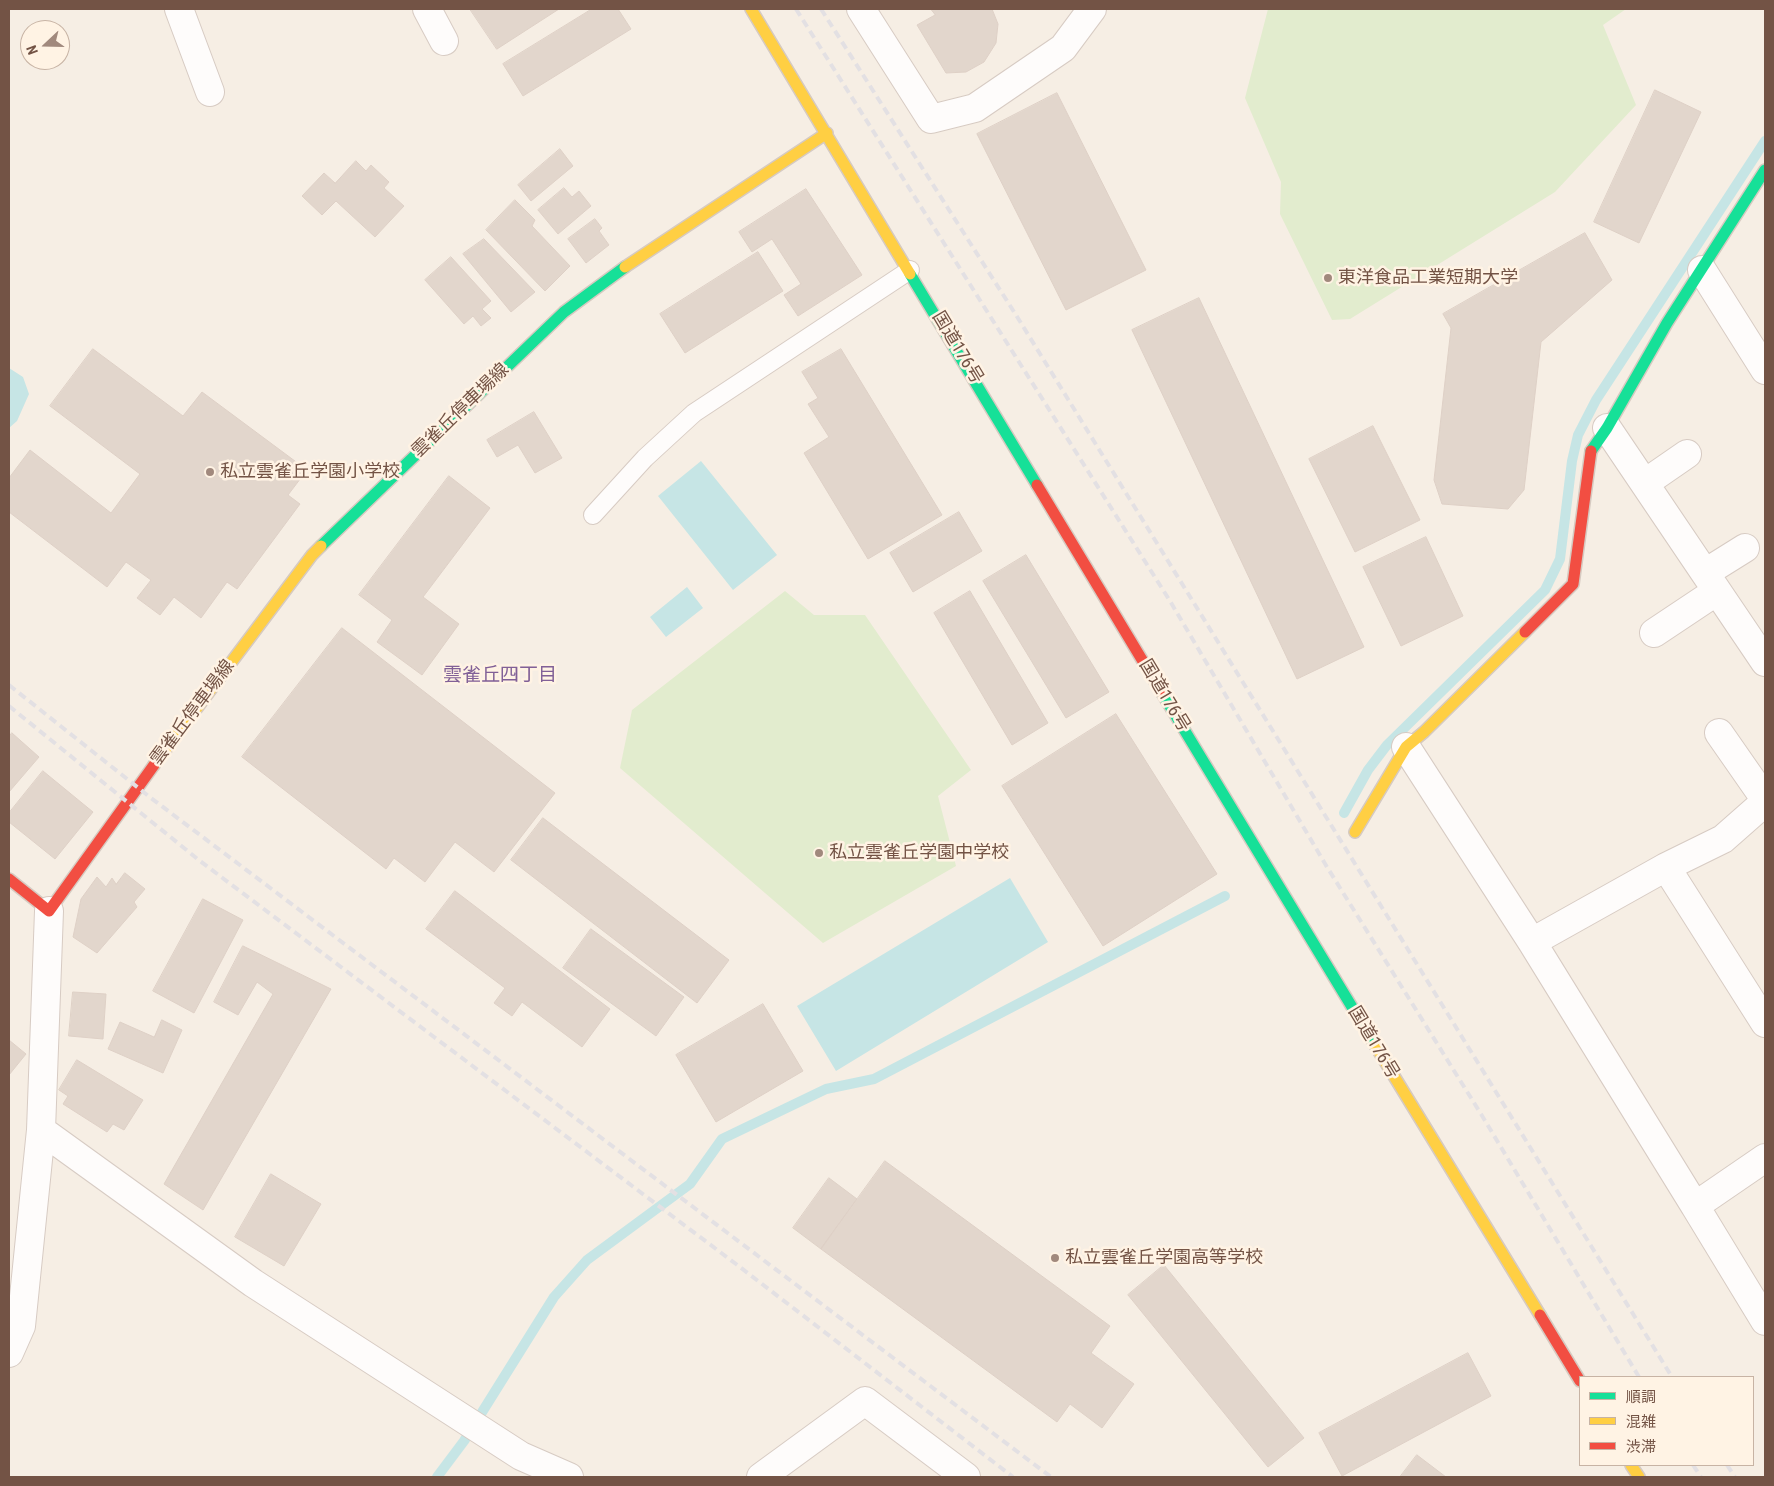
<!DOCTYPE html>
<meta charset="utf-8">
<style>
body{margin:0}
#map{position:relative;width:1774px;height:1486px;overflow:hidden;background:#f6eee4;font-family:"Roboto Condensed","Noto Sans JP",sans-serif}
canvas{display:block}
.frame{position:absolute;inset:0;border:10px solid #735345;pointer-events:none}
.legend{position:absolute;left:1579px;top:1376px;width:175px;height:90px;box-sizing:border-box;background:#fff3e4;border:1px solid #c7b3a4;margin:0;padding:6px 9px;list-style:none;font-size:15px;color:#735345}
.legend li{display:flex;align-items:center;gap:10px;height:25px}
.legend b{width:25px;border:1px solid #c7b3a4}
.north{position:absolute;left:20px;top:20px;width:50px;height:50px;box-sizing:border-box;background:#fff3e4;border:1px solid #c7b3a4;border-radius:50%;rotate:249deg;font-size:14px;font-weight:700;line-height:20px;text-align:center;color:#735345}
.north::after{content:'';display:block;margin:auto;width:18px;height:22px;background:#a1897d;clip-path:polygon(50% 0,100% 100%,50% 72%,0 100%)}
</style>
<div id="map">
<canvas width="1774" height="1486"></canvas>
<div class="frame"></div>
<ul class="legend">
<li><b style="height:6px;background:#16e098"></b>順調</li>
<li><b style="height:6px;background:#ffcf43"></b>混雑</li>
<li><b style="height:6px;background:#f24e42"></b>渋滞</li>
</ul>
<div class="north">N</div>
</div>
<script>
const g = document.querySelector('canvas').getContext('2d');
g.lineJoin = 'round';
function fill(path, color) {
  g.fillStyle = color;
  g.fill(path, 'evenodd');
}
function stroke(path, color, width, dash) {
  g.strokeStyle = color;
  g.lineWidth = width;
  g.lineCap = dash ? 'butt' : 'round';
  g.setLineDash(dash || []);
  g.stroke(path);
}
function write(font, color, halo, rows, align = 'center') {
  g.font = font + ' "Roboto Condensed","Noto Sans JP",sans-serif';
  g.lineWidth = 5;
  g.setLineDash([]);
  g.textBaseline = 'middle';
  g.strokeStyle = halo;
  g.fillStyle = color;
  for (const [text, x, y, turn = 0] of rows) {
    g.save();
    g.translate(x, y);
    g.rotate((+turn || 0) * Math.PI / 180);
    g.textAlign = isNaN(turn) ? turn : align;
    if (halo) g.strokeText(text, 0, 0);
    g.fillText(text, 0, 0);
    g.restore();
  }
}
const green = new Path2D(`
 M1268,9h358l-23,16 33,80 -81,87 -205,127 -18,1 -52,-106 1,-32 -36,-84z
 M785,591l29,24h51l106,155 -33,26 18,70 -133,77 -203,-175 12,-58z`);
const water = new Path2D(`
 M9,368l14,9 6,17 -12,27 -8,7z
 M701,461l76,94 -44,35 -75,-94z
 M687,587l16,21 -37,29 -16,-20z
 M1010,878l38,64 -212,129 -39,-65z`);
const stream = new Path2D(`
 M1344,813l24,-43 19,-25 158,-155 15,-31 12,-98 6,-26 18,-35 169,-259
 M437,1477l27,-36 90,-144 33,-37 103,-76 32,-45 104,-50 48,-10 351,-183`);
const building = new Path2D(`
 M470,9h89l-62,40z
 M592,9h26l13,20 -108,67 -20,-32z
 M931,9h61l6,15 -2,19 -12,19 -18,10 -20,1 -29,-48 18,-10z
 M1655,90l46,22 -62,131 -45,-21z
 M1057,93l89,177 -80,40 -89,-176z
 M560,149l13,17 -42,35 -13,-16z
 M356,161l10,10 5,-6 18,17 -5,6 20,18 -29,31 -39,-36 -14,14 -20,-19 22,-23 11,10z
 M564,188l8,9 7,-6 12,15 -33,28 -20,-24z
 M806,189l56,86 -64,41 -14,-21 17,-11 -29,-45 -20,13 -13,-20z
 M515,200l20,20 -3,6 38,40 -25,25 -59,-61z
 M595,219l7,9 -3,3 10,14 -23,18 -18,-24z
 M1585,233l27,47 -71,62 -17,148 -16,19 -66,-5 -8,-24 17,-152 -8,-14z
 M484,239l51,53 -24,20 -48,-58z
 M758,252l25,39 -98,62 -25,-39z
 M451,257l40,44 -9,8 9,9 -10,8 -8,-10 -9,8 -39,-44z
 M1199,298l165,349 -67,32 -165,-349z
 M93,349l90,67 19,-24 105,78 -19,25 12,9 -63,85 -10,-7 -26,36 -27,-21 -14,18 -23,-17 14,-18 -25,-18 -19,25 -98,-75v-34l21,-28 81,63 29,-39 -90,-68z
 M841,349l101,166 -74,44 -64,-106 25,-16 -21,-33 10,-6 -16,-26z
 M534,412l28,46 -27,15 -17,-28 -21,12 -10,-17z
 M1373,426l47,94 -65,32 -46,-93z
 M449,476l41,32 -67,89 36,27 -37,51 -45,-33 15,-22 -33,-25z
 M959,512l23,39 -69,41 -23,-39z
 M1426,537l37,79 -62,30 -38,-79z
 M1026,555l83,137 -43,26 -83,-137z
 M970,591l78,132 -36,22 -78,-132z
 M342,628l213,165 -61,79 -39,-30 -30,40 -31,-24 -8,11 -144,-112z
 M1116,714l101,160 -114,72 -101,-160z
 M12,733l27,24 -30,35v-55z
 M43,771l50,41 -38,47 -46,-37v-9z
 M543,818l186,142 -32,43 -186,-143z
 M125,873l20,16 -11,13 3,5 -40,46 -24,-16 8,-38 16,-22 9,10 6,-9 4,6z
 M455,891l155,118 -28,38 -60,-45 -10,14 -18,-13 11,-15 -79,-59z
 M203,899l40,21 -49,93 -41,-22z
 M591,929l93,68 -28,39 -93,-68z
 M243,946l88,43 -128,221 -39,-26 109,-190 -16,-12 -19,33 -24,-13z
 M73,992l33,2 -3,45 -34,-3z
 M763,1004l40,67 -87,51 -40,-67z
 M162,1020l20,10 -19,43 -55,-24 12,-27 34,15z
 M9,1040l17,14 -17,21z
 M77,1060l66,40 -19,30 -11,-6 -6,8 -44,-28 5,-8 -9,-6z
 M885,1161l225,165 -19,27 43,31 -32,44 -32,-24 -13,18 -236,-173z
 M271,1174l50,30 -37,62 -49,-29z
 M829,1178l28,21 -36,50 -28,-21z
 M1164,1265l140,173 -36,29 -140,-172z
 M1468,1353l23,43 -149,80 -23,-43z
 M1417,1455l29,22h-46z`);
const lane = new Path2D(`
 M593,515l52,-57 49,-45 216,-143`);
const street = new Path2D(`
 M179,9l31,83
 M427,9l17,32
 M861,9l70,110 44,-11 88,-60 29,-39
 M1702,270l63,100
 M1607,428l158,234
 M1645,483l42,-29
 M1705,573l40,-25
 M1654,633l63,-42
 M1719,733l46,66
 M1406,747l126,195 134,-75 99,156
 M1666,867l57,-28 42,-37
 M1532,942l163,264
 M41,1130l212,153 268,173 48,21
 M1765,1158l-70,48 70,115
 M9,1353l12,-27 20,-196 8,-219
 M761,1477l104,-76 101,76`);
const fast = new Path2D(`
 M910,274l127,211
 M1591,451l16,-23 60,-105 98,-153
 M321,546l243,-234 61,-45
 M1162,693l213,352`);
const slow = new Path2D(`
 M751,9l159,265
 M625,267l202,-134
 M154,765l158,-210 9,-9
 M1355,832l51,-85 18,-15 101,-100
 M1375,1045l165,270
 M1631,1465l8,12`);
const jam = new Path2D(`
 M1037,485l125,208
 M1525,632l48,-48 18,-133
 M9,879l40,32 105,-146
 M1540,1315l40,66`);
const rail = new Path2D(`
 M796,9l374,592 157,266 154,247 158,263
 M821,9l195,306 656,1062
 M9,685l142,113 900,679
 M9,706l191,155 536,403 277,213
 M1693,1465l8,12
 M1727,1465l8,12`);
const markers = [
 [1328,278,5,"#a1897d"],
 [210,472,5,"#a1897d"],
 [819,853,5,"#a1897d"],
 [1055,1258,5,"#a1897d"]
];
const poiNames = [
 ["東洋食品工業短期大学",1338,278],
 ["私立雲雀丘学園小学校",220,472],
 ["私立雲雀丘学園中学校",829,853],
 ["私立雲雀丘学園高等学校",1065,1258]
];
const streetNames = [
 ["国道176号",957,348,59],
 ["雲雀丘停車場線",461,411,-44],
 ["国道176号",1164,696,59],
 ["雲雀丘停車場線",193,713,-53],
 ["国道176号",1373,1043,59]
];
const neighbourhoodNames = [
 ["雲雀丘四丁目",500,676]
];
fill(green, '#e2ecce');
fill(water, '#c6e5e5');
stroke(stream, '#c6e5e5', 10);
fill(building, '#e2d6cc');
stroke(building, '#ded0c6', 1);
stroke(lane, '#d7cbc3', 20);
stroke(street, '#d7cbc3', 30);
stroke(fast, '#d6cac1', 14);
stroke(slow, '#d6cac1', 14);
stroke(jam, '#d6cac1', 14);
stroke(lane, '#fefcfb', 18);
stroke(street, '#fefcfb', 28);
stroke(fast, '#16e098', 11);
stroke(slow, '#ffcf43', 11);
stroke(jam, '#f24e42', 11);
stroke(rail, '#e3e0e3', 4, [8, 5]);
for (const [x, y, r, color] of markers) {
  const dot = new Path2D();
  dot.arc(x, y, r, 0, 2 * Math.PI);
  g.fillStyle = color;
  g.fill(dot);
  stroke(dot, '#fff3e4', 2);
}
write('18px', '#735345', '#fff3e4', poiNames, 'left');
write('18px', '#735345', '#fff3e4', streetNames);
write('19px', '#816097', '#fff3e4', neighbourhoodNames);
</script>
